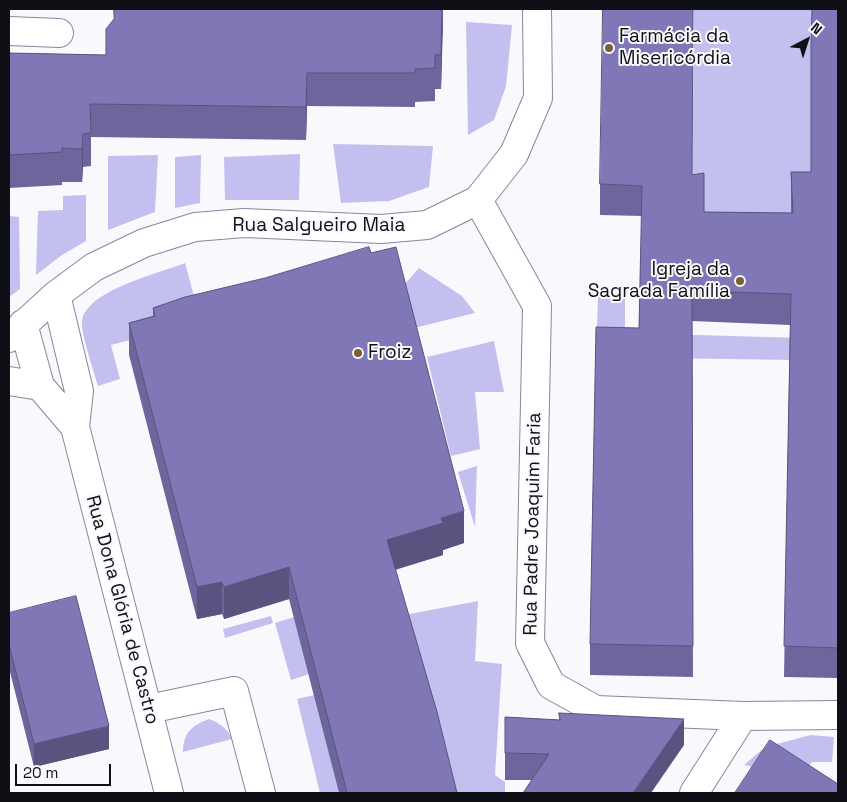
<!DOCTYPE html>
<meta charset="utf-8">
<style>
body{margin:0}
#map{position:relative;width:847px;height:802px;overflow:hidden;background:#f9f9fd;font-family:"Space Grotesk",sans-serif}
canvas{display:block}
.frame{position:absolute;inset:0;border:10px solid #0f0f16;pointer-events:none}
.north{position:absolute;left:782px;top:15px;width:50px;height:50px;-webkit-text-stroke:4px #f9f9fd;paint-order:stroke;rotate:40deg;font-size:14px;font-weight:700;line-height:20px;text-align:center;color:#0f0f16}
.north::after{content:'';display:block;margin:auto;width:18px;height:22px;background:#0f0f16;clip-path:polygon(50% 0,100% 100%,50% 72%,0 100%)}
.scale{position:absolute;left:15px;top:764px;width:96px;height:22px;box-sizing:border-box;border:2px solid #0f0f16;border-top:0;padding-left:6px;font-size:15px;line-height:18px;white-space:nowrap;color:#0f0f16;-webkit-text-stroke:4px #f9f9fd;paint-order:stroke}
</style>
<div id="map">
<canvas width="847" height="802"></canvas>
<div class="frame"></div>
<div class="north">N</div>
<div class="scale">20 m</div>
</div>
<script>
const g = document.querySelector('canvas').getContext('2d');
g.lineJoin = 'round';
function fill(path, color) {
  g.fillStyle = color;
  g.fill(path, 'evenodd');
}
function stroke(path, color, width, dash) {
  g.strokeStyle = color;
  g.lineWidth = width;
  g.lineCap = dash ? 'butt' : 'round';
  g.setLineDash(dash || []);
  g.stroke(path);
}
function write(font, color, halo, rows, align = 'center') {
  g.font = font + ' "Space Grotesk",sans-serif';
  g.lineWidth = 4;
  g.setLineDash([]);
  g.textBaseline = 'middle';
  g.strokeStyle = halo;
  g.fillStyle = color;
  for (const [text, x, y, turn = 0] of rows) {
    g.save();
    g.translate(x, y);
    g.rotate((+turn || 0) * Math.PI / 180);
    g.textAlign = isNaN(turn) ? turn : align;
    if (halo) g.strokeText(text, 0, 0);
    g.fillText(text, 0, 0);
    g.restore();
  }
}
const green = new Path2D(`
 M694,9h120l-3,193 -19,17 -88,-3 -12,-11z
 M466,22l46,3 -6,61 -12,34 -26,15z
 M333,144l100,2 -4,41 -40,14 -48,2z
 M300,154l-1,46h-74l-1,-43z
 M158,155l-3,57 -47,18v-74z
 M201,155l-1,48 -25,5v-51z
 M86,195v46l-24,14 -26,20 2,-64 25,-1v-14z
 M9,216l10,1 1,72 -11,8z
 M185,263l16,59 -90,23 9,34 -22,7c-4,-15 -17,-51 -16,-64 2,-31 78,-49 103,-59z
 M419,268l43,28 13,17 -61,15 -11,-42z
 M625,294v39l213,6 -45,21 -197,-3 2,-62z
 M494,341l10,51h-29l5,57 -29,7 -24,-99z
 M477,466l-2,61 -17,-55z
 M478,601l-3,60 27,3 -7,111 10,7v11h-56l-50,-177z
 M271,616l2,7 -48,15 -2,-9z
 M294,617l15,57 -18,6 -16,-57z
 M314,695l25,98h-19l-23,-94z
 M209,719c11,4 18,9 23,20l-49,13c0,-20 10,-27 26,-33z
 M811,735l23,2 -2,25h-20l-12,15 -56,-12 21,-18z`);
const minor = new Path2D(`
 M9,31l50,2
 M478,200l59,106 -7,337 21,42 45,25 147,6 95,-1
 M56,295l23,96 -4,36 94,366
 M23,324l17,62
 M9,338l47,-43 38,-28 50,-24 51,-16 49,-4 137,6 46,-4 51,-25 36,-46 24,-56 -1,-89
 M9,381l31,5 35,41
 M149,709l85,-18 27,102
 M694,793l49,-77`);
const wall = new Path2D(`
 M443,9l-2,80h-6v12l-20,1v5l-108,-1 -1,34 -215,-3v29l-8,1 -1,15h-20v3l-53,3v-135l97,2z
 M838,9v669l-54,-1 6,-352 -98,-4 1,356 -103,-2v-31l49,-316 3,-112 -42,-1v-31l92,-9 12,37 87,1v-41h20z
 M153,308l311,235 -21,7v5l-48,15 62,223h-118l-50,-194 -65,20 -2,-5 -25,5 -68,-264v-32l24,-7z
 M9,613l100,136 -75,18 -25,-99z
 M559,713l125,32 -152,35h-27v-63l54,3z`);
const shadedWall = new Path2D(`
 M442,9l1,15 -2,65v-34z
 M307,73v33l-1,34v-33z
 M83,134v33l-1,15v-33z
 M464,511v32l-21,7v5l-56,17v-32l54,-22z
 M289,567v32l-65,20v-32z
 M222,582v32l-25,5v-32z
 M684,719v26l-33,48h-18z
 M109,726v23l-75,18v-23z`);
const building = new Path2D(`
 M114,9h328l-1,46h-6v13l-20,1v4h-108l-1,34 -216,-3 1,29 -8,1 -1,15 -20,-1v4l-53,3v-102l97,2v-26l8,-10z
 M603,9h90l-1,166 12,-2v39l89,1 -2,-41h20v-126l1,-37h26v639l-54,-2 7,-352 -99,-3 1,355 -103,-2 6,-317 43,1 3,-142 -42,-2z
 M369,247l2,6 25,-6 68,264 -23,7 2,5 -56,17 50,172 20,81h-110l-58,-226 -65,20 -2,-5 -25,5 -68,-264 26,-7 -2,-8 32,-11 80,-19z
 M76,596l33,130 -75,18 -25,-99v-32z
 M559,713l125,6 -51,74h-110l26,-39 -44,-1v-36l55,3z
 M770,740l68,44v9h-103z`);
const markers = [
 [609,48,5,"#7b6032"],
 [740,281,5,"#7b6032"],
 [358,353,5,"#7b6032"]
];
const poiNames = [
 ["Farmácia da",619,37],
 ["Misericórdia",619,59],
 ["Igreja da",730,270,"right"],
 ["Sagrada Família",730,292,"right"],
 ["Froiz",368,353]
];
const streetNames = [
 ["Rua Salgueiro Maia",319,226],
 ["Rua Padre Joaquim Faria",533,524,-89],
 ["Rua Dona Glória de Castro",122,610,75]
];
fill(green, '#c3bfef');
stroke(minor, '#88869b', 30);
stroke(minor, '#fff', 28);
fill(wall, '#6d669d');
fill(shadedWall, '#59537f');
fill(building, '#7f77b6');
stroke(building, '#59537f', 1);
for (const [x, y, r, color] of markers) {
  const dot = new Path2D();
  dot.arc(x, y, r, 0, 2 * Math.PI);
  g.fillStyle = color;
  g.fill(dot);
  stroke(dot, '#f9f9fd', 2);
}
write('19px', '#0f0f16', '#f9f9fd', poiNames, 'left');
write('19px', '#0f0f16', '#f9f9fd', streetNames);
</script>
